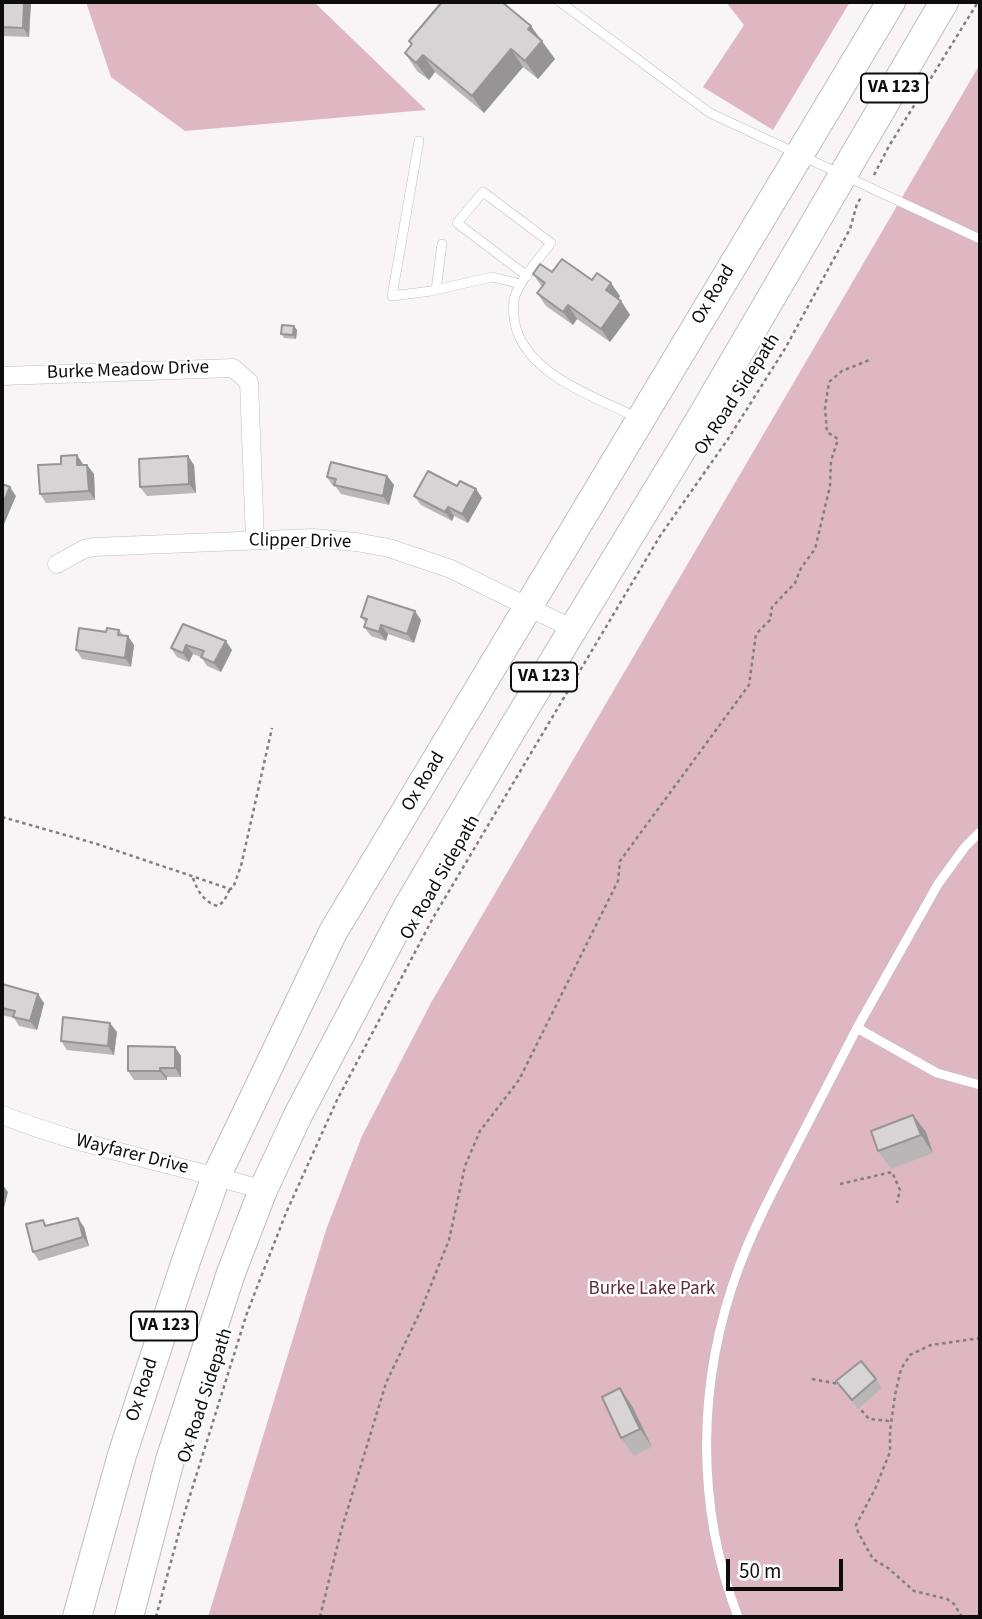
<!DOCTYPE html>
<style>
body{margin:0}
#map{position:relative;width:982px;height:1619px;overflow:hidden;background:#f9f5f6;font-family:"Source Sans 3",sans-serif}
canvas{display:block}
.frame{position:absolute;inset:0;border:4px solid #0e0c0d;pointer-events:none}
.scale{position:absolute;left:726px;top:1559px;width:117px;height:32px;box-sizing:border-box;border:4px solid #0e0c0d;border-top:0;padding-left:9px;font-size:21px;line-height:24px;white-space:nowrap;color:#0e0c0d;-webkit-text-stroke:5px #fff;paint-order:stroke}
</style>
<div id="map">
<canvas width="982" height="1619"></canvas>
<div class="frame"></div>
<div class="scale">50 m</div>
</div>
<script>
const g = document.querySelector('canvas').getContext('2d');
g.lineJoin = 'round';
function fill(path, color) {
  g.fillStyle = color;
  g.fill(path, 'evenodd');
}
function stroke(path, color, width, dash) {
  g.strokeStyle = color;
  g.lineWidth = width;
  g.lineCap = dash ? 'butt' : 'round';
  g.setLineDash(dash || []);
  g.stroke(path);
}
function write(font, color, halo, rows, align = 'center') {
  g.font = font + ' "Source Sans 3",sans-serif';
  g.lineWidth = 5;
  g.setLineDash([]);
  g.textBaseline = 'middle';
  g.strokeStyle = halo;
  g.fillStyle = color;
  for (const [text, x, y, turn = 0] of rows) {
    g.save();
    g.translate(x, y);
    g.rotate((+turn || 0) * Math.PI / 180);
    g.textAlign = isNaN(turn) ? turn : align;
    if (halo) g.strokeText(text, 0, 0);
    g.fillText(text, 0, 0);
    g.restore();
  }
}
const green = new Path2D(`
 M86,2h228l112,108 -241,21 -74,-54z
 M726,2h124l-77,128 -70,-43 41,-62z
 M980,64v1553h-772l118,-387 36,-94 70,-135z`);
const path = new Path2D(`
 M874,175l15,-29 89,-144
 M2,817l95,27 133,45 3,-1 8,-22 31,-138
 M193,878c5,14 11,24 25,28l6,-5 6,-12
 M840,1184l52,-12 8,18 -3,13
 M812,1379l27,5
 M857,1405l12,14 21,2
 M156,1617l26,-96 65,-208 39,-100 51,-113 96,-182 227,-382 68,-97 58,-92 64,-118 7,-25 5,-8
 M320,1617l21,-86 45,-148 35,-73 28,-70 16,-74 15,-35 39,-51 99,-199 2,-20 129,-176 7,-51 14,-14 2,-13 23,-24 6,-15 14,-19 15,-63 1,-25 7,-22 -11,-7 -2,-24 4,-26 13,-11 30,-12
 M962,1617l-8,-13 -7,-5 -33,-8 -26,-23 -15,-9 -15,-27 -2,-7 19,-36 15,-37v-21l5,-36 6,-26 9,-14 21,-10 49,-7`);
const service = new Path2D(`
 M560,2l150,111 270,126
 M419,141l-27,155 39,-5 61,-14 29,7
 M527,276l-70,-53 26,-31 68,51c-12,16 -29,34 -36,53 -3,10 -1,23 1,32 15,49 80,69 122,90
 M436,290l6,-46
 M857,1028l81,-144 27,-37 15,-15
 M738,1617c-43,-112 -41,-237 1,-350 14,-38 33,-74 52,-111 22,-42 44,-85 66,-128l80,45 43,12`);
const minor = new Path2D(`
 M2,376l231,-8 16,14 6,158
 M57,564l27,-15 10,-2 219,-9 43,4 33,6 62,21 122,60
 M2,1115c84,33 174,49 261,75`);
const trunk = new Path2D(`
 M77,1617l45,-162 64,-194 30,-84 117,-245 558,-930
 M129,1617l41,-157 61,-187 32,-83 35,-75 110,-209 105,-178 182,-300 249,-426`);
const wall = new Path2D(`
 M2,2h29l-2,35 -27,-1z
 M539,39l16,20 -17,20 -15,-12 -39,46 -49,-41 -6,8 -12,-9 -12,-18 6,-8 -2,-4z
 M552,272l40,8 28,16 -2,3 3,2 9,14 -20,27 -33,-23 -4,6 -27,-19 -9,-13 5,-6 -9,-13z
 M294,326l3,4 -1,9 -12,-1 -3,-4z
 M83,465h4l7,9 1,26 -49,3 -6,-9z
 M194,465l2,28 -49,3 -7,-9z
 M387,476l7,9 -5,20 -48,-11 -5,-7 -3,-1 -6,-9z
 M457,486l19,3 6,9 -14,25 -14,-7 -2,5 -31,-16 -7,-9z
 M361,617l60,3 -7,23 -26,-9 -2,7 -15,-5 -7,-9 2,-4z
 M183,624l49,26 -11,22 -14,-6 -6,-9 -8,-3 -4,8 -12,-5 -6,-9z
 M119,630l4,5 11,10 -3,22 -49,-8 -6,-9 30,-18z
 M2,986l42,17 -7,27 -18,-4 -5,-8 -12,-3z
 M117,1032l-3,23 -47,-5 -6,-9z
 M175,1047l6,9v21h-14v3h-33l-6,-9z
 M913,1115l13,17 7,21 -42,16 -13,-18z
 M43,1220l4,6 37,1 5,19 -50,15 -6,-9z
 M876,1379l6,9 -24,21 -22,-28z
 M620,1388l12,18 20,41 -18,9 -13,-18z`);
const shadedWall = new Path2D(`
 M24,2h7l-2,35 -6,-9z
 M531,26l24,33 -17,20 -13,-18 3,-32z
 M511,49l12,18 -39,46 -12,-17z
 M423,55l12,17 -6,8 -13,-17z
 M611,283l9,13 -5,8 -9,-14z
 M621,301l9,14 -20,27 -9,-13z
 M568,305l9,14 -4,6 -10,-13z
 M294,326l3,4 -1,9 -3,-4z
 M77,455l6,9 1,10 -7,-9z
 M188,456l6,9 2,28 -7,-9z
 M87,465l7,9 1,26 -6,-9z
 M387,476l7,9 -5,20 -6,-9z
 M10,487l6,9 -14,33v-24z
 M476,489l6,9 -14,25 -6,-9z
 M448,507l6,9 -2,5 -7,-9z
 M415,611l6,9 -7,23 -7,-9z
 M381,625l7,9 -2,7 -7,-9z
 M128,636l6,9 -3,22 -6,-9z
 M226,641l6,9 -11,22 -7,-9z
 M186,645l7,9 -4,8 -6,-9z
 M38,994l6,9 -7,27 -7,-9z
 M110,1023l7,9 -3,23 -6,-9z
 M175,1047l6,9v21l-6,-9z
 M160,1068l7,9v3l-7,-9z
 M913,1115l13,17 7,21 -12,-18z
 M2,1184l6,8 -5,20 -1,-2z
 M78,1218l6,9 5,19 -6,-9z
 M620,1388l12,18 20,41 -12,-18z`);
const building = new Path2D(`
 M2,2h22l-1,26 -21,-1z
 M442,2h60l29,24 -3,3 14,12 -17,20 -14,-12 -39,47 -49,-41 -7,8 -11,-10 7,-9 -3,-3z
 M562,259l30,21 5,-7 14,10 -5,7 15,11 -20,28 -33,-24 -5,7 -26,-19 8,-10 -12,-9 7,-10 12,8z
 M282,325l12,1 -1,9 -12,-1z
 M77,455v10h10l2,26 -49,3 -2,-29 23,-1v-8z
 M188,456l1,28 -49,3 -1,-28z
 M331,462l56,14 -4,20 -49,-11 2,-6 -9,-2z
 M428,471l29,15 3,-5 16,8 -14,25 -14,-7 -3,5 -31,-16z
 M2,484l8,3 -8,18z
 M368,596l47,15 -8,23 -26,-9 -2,7 -15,-5 3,-8 -6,-2z
 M183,624l43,17 -12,22 -13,-6 3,-6 -18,-6 -3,8 -12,-5z
 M79,628l27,4 1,-4 12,2 -1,5 10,1 -3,22 -49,-8z
 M2,984l36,10 -8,27 -17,-4 2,-6 -13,-3z
 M63,1017l47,6 -2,23 -47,-5z
 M128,1046l47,1v21h-15v3h-32z
 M913,1115l8,20 -43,16 -7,-20z
 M78,1218l5,19 -50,15 -7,-28 17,-4 2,6z
 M861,1361l15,18 -24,21 -16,-19z
 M620,1388l20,41 -19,9 -19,-41z`);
const shields = [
 [894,88,66],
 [544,677,66],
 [164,1326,66]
];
const shieldNames = [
 ["VA 123",894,88],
 ["VA 123",544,677],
 ["VA 123",164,1326]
];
const streetNames = [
 ["Ox Road",714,295,-59],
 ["Burke Meadow Drive",128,371,-2],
 ["Ox Road Sidepath",738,395,-57],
 ["Clipper Drive",300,542,1],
 ["Ox Road",424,782,-59],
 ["Ox Road Sidepath",441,878,-60],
 ["Wayfarer Drive",132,1155,14],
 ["Ox Road",143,1390,-72],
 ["Ox Road Sidepath",206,1396,-72]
];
const parkNames = [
 ["Burke Lake Park",652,1290]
];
fill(green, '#deb7c3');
stroke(service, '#bfbcbd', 10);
stroke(minor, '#bfbcbd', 19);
stroke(trunk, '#bfbcbd', 30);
stroke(path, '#817e7f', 2.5, [3.5, 3.5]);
stroke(service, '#fff', 9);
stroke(minor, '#fff', 18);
stroke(trunk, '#fff', 28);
fill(wall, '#bab6b7');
fill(shadedWall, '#979495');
fill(building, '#d8d4d5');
stroke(building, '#979495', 2);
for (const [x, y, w] of shields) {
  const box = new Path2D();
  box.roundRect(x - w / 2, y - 14.5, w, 29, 5);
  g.fillStyle = '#fff';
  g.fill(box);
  stroke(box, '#0e0c0d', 2);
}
write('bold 18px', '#0e0c0d', null, shieldNames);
write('19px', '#0e0c0d', '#fff', streetNames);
write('19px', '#5e283d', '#fff', parkNames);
</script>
